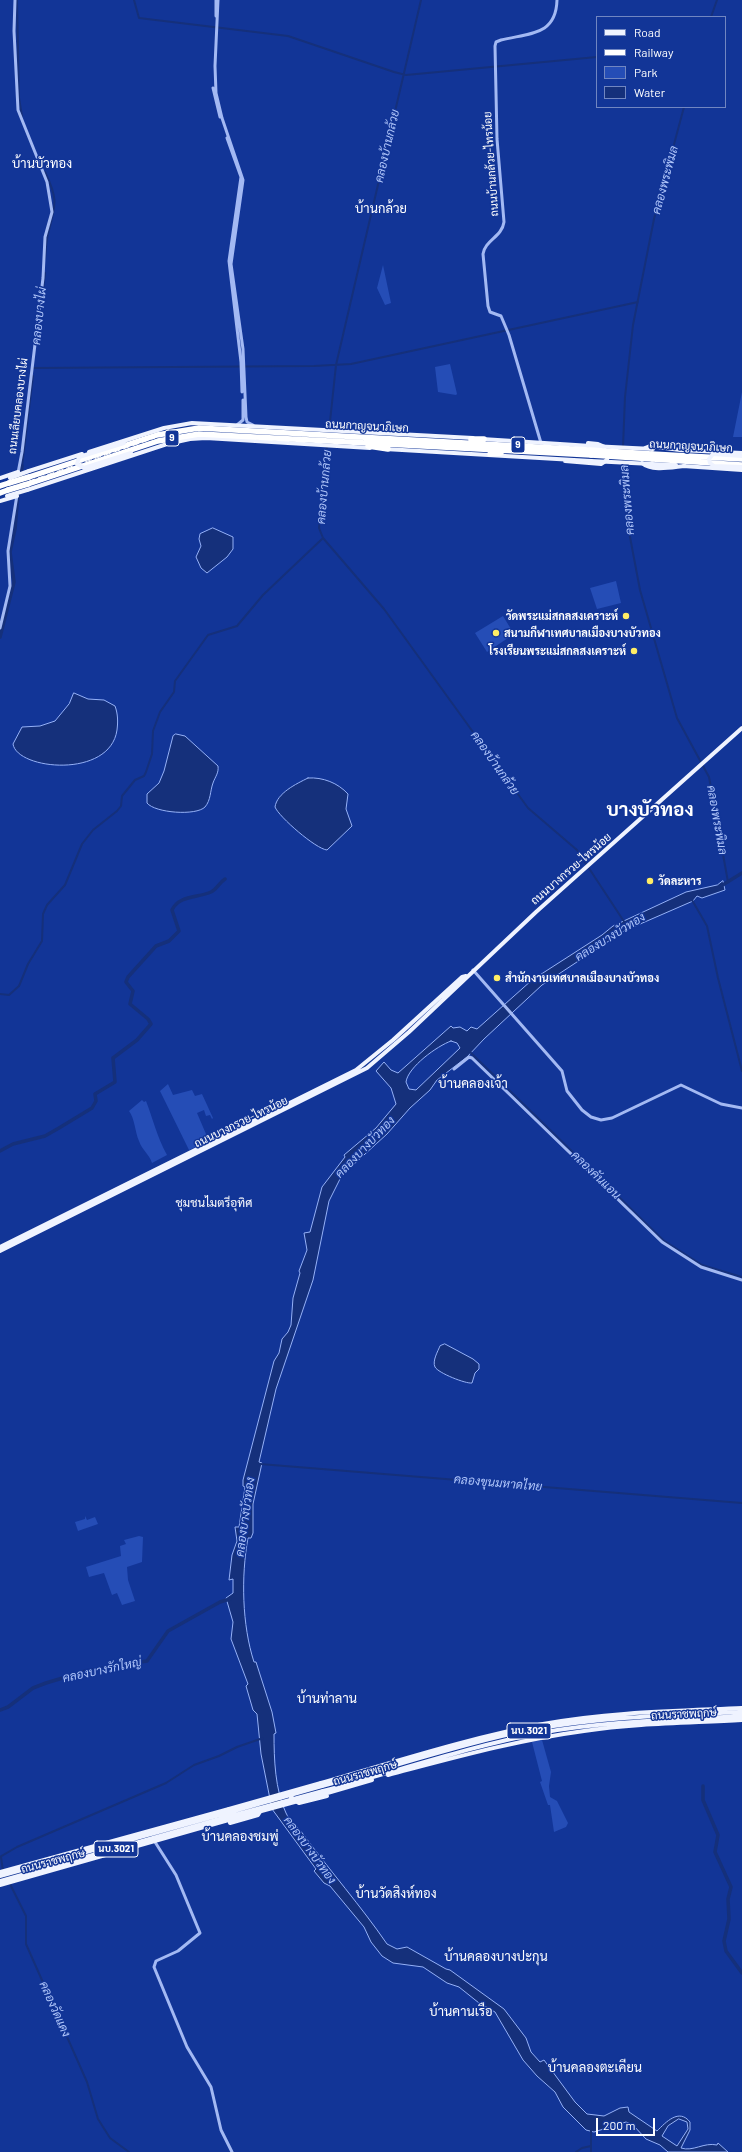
<!DOCTYPE html>
<meta charset="utf-8">
<style>
body{margin:0}
#map{position:relative;width:742px;height:2152px;overflow:hidden;background:#123597;font-family:Barlow,sans-serif}
canvas{display:block}
.legend{position:absolute;left:596px;top:16px;width:130px;height:92px;box-sizing:border-box;background:#123597;border:1px solid #7186c1;margin:0;padding:5px 7px;list-style:none;font-size:12px;color:#fff}
.legend li{display:flex;align-items:center;gap:8px;height:20px}
.legend b{width:20px;border:1px solid #7186c1}
.scale{position:absolute;left:596px;top:2118px;width:59px;height:18px;box-sizing:border-box;border:2px solid #fff;border-top:0;padding-left:5px;font-size:12px;line-height:14px;white-space:nowrap;color:#fff;-webkit-text-stroke:3px #123597;paint-order:stroke}
</style>
<div id="map">
<canvas width="742" height="2152"></canvas>
<ul class="legend">
<li><b style="height:5px;background:#eff3ff"></b>Road</li>
<li><b style="height:5px;background:#fff"></b>Railway</li>
<li><b style="height:11px;background:#254db6"></b>Park</li>
<li><b style="height:11px;background:#15307b"></b>Water</li>
</ul>
<div class="scale">200 m</div>
</div>
<script>
const g = document.querySelector('canvas').getContext('2d');
g.lineJoin = 'round';
function fill(path, color) {
  g.fillStyle = color;
  g.fill(path, 'evenodd');
}
function stroke(path, color, width, dash) {
  g.strokeStyle = color;
  g.lineWidth = width;
  g.lineCap = dash ? 'butt' : 'round';
  g.setLineDash(dash || []);
  g.stroke(path);
}
function write(font, color, halo, rows, align = 'center') {
  g.font = font + ' Barlow,Sarabun,sans-serif';
  g.lineWidth = 3;
  g.setLineDash([]);
  g.textBaseline = 'middle';
  g.strokeStyle = halo;
  g.fillStyle = color;
  for (const [text, x, y, turn = 0] of rows) {
    g.save();
    g.translate(x, y);
    g.rotate((+turn || 0) * Math.PI / 180);
    g.textAlign = isNaN(turn) ? turn : align;
    if (halo) g.strokeText(text, 0, 0);
    g.fillText(text, 0, 0);
    g.restore();
  }
}
const green = new Path2D(`
 M383,265l8,38 -6,2 -8,-17z
 M450,364l7,30 -1,1 -18,-3 -3,-25z
 M742,392v45h-9z
 M616,581l5,22 -24,6 -7,-21z
 M503,616l11,18 -27,18 -12,-19z
 M168,1084l5,11 19,-5 3,6 7,-2 11,24 -1,1 -2,-4 -4,1 -2,-6 -7,3 12,28 -20,9 -29,-59z
 M142,1100l2,2 2,-1c7,18 11,36 21,54l-15,8c-3,-9 -10,-13 -13,-22 -4,-9 -4,-22 -10,-30z
 M85,1516l2,4 8,-3 3,7 -20,7 -3,-9 10,-3z
 M139,1536l4,1 -1,25 -15,5 1,13 7,21 -13,4 -5,-12 -5,2 -8,-22 -15,4 -3,-10 35,-11 -1,-10 6,-2 -2,-4z
 M542,1740l9,32 -2,14 1,11 7,4 11,22 -2,4 -12,5 -4,-27h-2l-8,-23 2,-1 -10,-39z`);
const water = new Path2D(`
 M213,528l20,9v12l-6,8 -20,16 -6,-5 -5,-11 5,-11 -2,-7 1,-5z
 M74,693l14,6 16,1 11,6c3,8 3,16 2,24 -7,49 -100,40 -104,14l9,-17 18,-1 15,-5 14,-17z
 M176,734l9,2 33,30c1,7 -3,11 -5,17 -3,8 -2,17 -8,24 -9,9 -50,6 -58,-4v-9l12,-11 5,-12 9,-35z
 M308,778c15,-1 30,5 40,16l-2,15 6,17 -25,24c-11,-1 -48,-33 -52,-43 2,-14 21,-23 33,-29z
 M723,881l2,9 -23,8 -5,-2 -4,5 -69,30 -82,54 -58,54 -17,18 -30,23 -7,10 -20,18 -23,26 -45,41 -13,26 -16,79 -37,109 -17,73 3,1 -9,41v29l-2,5h-3c-7,38 -6,87 6,124h2l16,50 4,21 -2,1c0,25 1,56 12,79 3,7 12,14 17,21 27,37 58,72 84,110l10,5 10,-2 39,22 4,1 54,39 22,29 5,14 9,10 4,-2 31,42 12,12 17,2 16,-8 8,-1 1,5 28,19c9,-9 22,-23 33,-9v8l-9,18c12,4 23,-6 36,-3l1,-2 10,9h-60l-8,-7 -14,-6 -13,-14 -7,-3 -32,10 -8,-2 -23,-23 -8,-15 -18,-16 -14,-16 -28,-48 -16,-9 -20,-16 -12,-4 -24,-16 -30,-4 -11,-7 -11,-14 -7,-15 -34,-41 -6,-3 -10,-12 2,-2 -44,-60 -11,-55 -4,-40 -4,-4 -7,-24 2,-2 -17,-45 2,-17 -7,-24 7,-5v-14l-4,1 3,-25 5,-14 -2,-14h4l6,-40 -2,-1v-6l31,-119 5,-8 3,-14 6,-7 3,-7 2,-27 7,-25 -1,-2 8,-21 -3,-17 6,-1 12,-45 23,-30 -1,-2 32,-27 20,-24 -5,-16 -15,-17 8,-9 7,8 7,3 53,-47 2,2 7,-1 7,4 4,-4 6,2 55,-49 70,-45 11,-9 73,-34 31,-7zM451,1041l6,2 3,5 -44,42 -7,-1 -3,-7c2,-15 31,-36 45,-41zM679,2119l8,3 1,7 -11,17 -15,-10 6,-10z
 M445,1344l28,15 6,5v5l-4,4 -3,10c-6,1 -34,-10 -37,-16 -3,-6 3,-16 5,-21z`);
const canal = new Path2D(`
 M17,0l2,98 3,18
 M134,0l5,18 149,18 106,36 12,3 191,-18
 M711,17l6,-17
 M45,172c13,27 11,31 4,58 -3,9 -3,19 -4,29
 M42,298l3,-25
 M33,368l281,-2 37,-2 287,-62
 M329,431l7,-66 85,-365
 M327,445l-8,83 4,10 61,71 144,199 49,42 48,73
 M623,447l2,-50 8,-72 21,-106 30,-112
 M623,458l4,63 13,69 37,128 32,59 19,105
 M22,466l11,-90
 M692,900l15,26 11,52 24,93
 M0,994l9,1 10,-9 9,-22 14,-23 1,-27 4,-9 18,-20 17,-41 11,-14 24,-19 4,-5 1,-10 13,-16 9,-4 2,-4 6,-18 1,-23 7,-19 14,-20 1,-11 33,-46 29,-9 26,-31 59,-56
 M469,1051l194,189 39,25 40,12
 M260,1464l482,39
 M0,1857l17,-10 149,-64 28,-18 25,-9 18,-9 26,-9
 M1,1857l2,14
 M9,1882l17,34v28l61,138 11,37 12,19 19,14
 M591,2129v23
 M576,2152l6,-4 9,-2`);
const river = new Path2D(`
 M19,488l3,-22
 M0,637l14,-55 -4,-30 5,-23 3,-35
 M721,886l21,-13
 M0,1151l13,-7 32,-8 14,-8 33,-20 4,-7 -1,-7 20,-12 -2,-24 24,-18 14,-16 -3,-5 -18,-15 3,-13 -7,-9 2,-5 28,-31 13,-5 10,-10 -7,-21c7,-15 26,-12 39,-18 6,-3 8,-9 14,-13
 M0,1710l8,-3 25,-19 13,-5 40,-12 61,-10 21,-30 52,-29 10,-3
 M703,1786v14l15,35 -3,17 16,35 -3,12 1,20 -5,22 2,10 16,22`);
const minor = new Path2D(`
 M15,0l-1,31 4,79 29,72 5,30 -7,25 -2,41 -21,174 -4,21
 M216,0v16
 M218,0l-3,66 1,27 6,25 21,62 -12,84 12,85 3,68 1,5 6,3
 M213,88l7,29
 M227,138l14,39 -12,84 12,101 1,30
 M237,425l6,-5v-20
 M541,443l-32,-108 -8,-19 -11,-4 -2,-6 -5,-52c2,-14 19,-17 21,-32l-7,-83 -2,-93 1,-4 5,-2c28,-7 55,-4 56,-40
 M0,628l10,-42 -2,-35 9,-56
 M473,970l89,101 5,20 15,19 9,7 10,3 11,-2 69,-33 40,19 21,4
 M454,1069l15,-12 3,1 190,184 39,25 41,13
 M155,1842l21,33 24,58 -22,18 -22,10 -2,6 33,80 24,40 10,43 11,22`);
const major = new Path2D(`
 M482,439l109,7
 M588,443l10,1 7,3
 M645,448l5,-2 30,4
 M385,449l206,12
 M679,450l63,3
 M89,452l75,-24 28,-5 281,15
 M565,461l36,3 6,-4 1,-6
 M642,463c10,9 31,4 43,3
 M652,464l24,1
 M683,466l59,4
 M29,471l53,-17
 M0,478l18,-6
 M27,490l140,-46 23,-5 16,-1 164,10
 M0,501l17,-5
 M0,1247l356,-177 37,-30 69,-63 4,-1
 M0,1251l367,-183 42,-36 127,-120 206,-184
 M388,1775c65,-17 129,-35 196,-44 52,-8 105,-8 158,-11
 M321,1783c74,-21 147,-45 222,-59 66,-12 133,-13 199,-16
 M322,1786c68,-18 134,-41 202,-55 72,-14 145,-16 218,-19
 M323,1791c72,-19 143,-44 217,-58 66,-12 134,-13 202,-17
 M293,1792l-2,6 8,5 28,-7
 M324,1794l48,-14
 M230,1823l28,-8 3,-5
 M0,1872l229,-63
 M0,1876l230,-64
 M0,1881l231,-65
 M0,1885l232,-66`);
const highway = new Path2D(`
 M471,439h13
 M368,446l20,3
 M490,454l11,-1
 M652,454l90,5
 M652,459l90,6
 M29,477l128,-42 42,-7 391,22
 M28,484l130,-43 41,-7 392,21
 M0,486l9,-3
 M0,493l8,-3`);
const rail = new Path2D(`
 M0,491l155,-53`);
const majorBridge = new Path2D(`
 M124,443l-45,14 -2,7 7,4 47,-15
 M591,446l62,3
 M742,456l-29,-2 -4,5 1,4 4,3 28,1
 M591,461l61,3
 M10,478l19,-7
 M7,496l20,-6
 M229,1809l92,-26
 M230,1812l92,-26
 M231,1816l92,-25
 M232,1819l92,-25`);
const highwayBridge = new Path2D(`
 M590,450l62,4
 M591,455l61,4
 M9,483l20,-6
 M8,490l20,-6`);
const markers = [
 [626,616,4,"#ffed65"],
 [496,633,4,"#ffed65"],
 [634,651,4,"#ffed65"],
 [650,881,4,"#ffed65"],
 [497,978,4,"#ffed65"]
];
const shields = [
 [172,438,14],
 [518,445,14],
 [529,1731,44],
 [116,1849,44]
];
const shieldNames = [
 ["9",172,438],
 ["9",518,445],
 ["นบ.3021",529,1731],
 ["นบ.3021",116,1849]
];
const streetNames = [
 ["ถนนบ้านกล้วย-ไทรน้อย",491,164,-94],
 ["ถนนเลียบคลองบางไผ่",18,406,-83],
 ["ถนนกาญจนาภิเษก",367,426,3],
 ["ถนนกาญจนาภิเษก",691,446,3],
 ["ถนนบางกรวย-ไทรน้อย",571,869,-41],
 ["ถนนบางกรวย-ไทรน้อย",241,1122,-26],
 ["ถนนราชพฤกษ์",684,1714,-3],
 ["ถนนราชพฤกษ์",365,1773,-16],
 ["ถนนราชพฤกษ์",53,1861,-15]
];
const poiNames = [
 ["วัดพระแม่สกลสงเคราะห์",618,616,"right"],
 ["สนามกีฬาเทศบาลเมืองบางบัวทอง",504,633],
 ["โรงเรียนพระแม่สกลสงเคราะห์",626,651,"right"],
 ["วัดละหาร",658,881],
 ["สำนักงานเทศบาลเมืองบางบัวทอง",505,978]
];
const waterNames = [
 ["คลองบ้านกล้วย",387,146,-77],
 ["คลองพระพิมล",665,180,-75],
 ["คลองบางไผ่",39,316,-84],
 ["คลองบ้านกล้วย",324,487,-85],
 ["คลองพระพิมล",627,500,-95],
 ["คลองบ้านกล้วย",495,763,55],
 ["คลองพระพิมล",717,820,80],
 ["คลองบางบัวทอง",610,937,-32],
 ["คลองบางบัวทอง",365,1147,-46],
 ["คลองคันแอน",596,1175,44],
 ["คลองขุนมหาดไทย",498,1483,5],
 ["คลองบางบัวทอง",245,1517,-82],
 ["คลองบางรักใหญ่",102,1670,-12],
 ["คลองบางบัวทอง",310,1850,54],
 ["คลองวัดแดง",55,2009,66]
];
const neighbourhoodNames = [
 ["ชุมชนไมตรีอุทิศ",214,1203]
];
const quarterNames = [
 ["บ้านบัวทอง",42,164],
 ["บ้านกล้วย",381,209],
 ["บ้านคลองเจ้า",473,1084],
 ["บ้านท่าลาน",327,1699],
 ["บ้านคลองชมพู่",240,1837],
 ["บ้านวัดสิงห์ทอง",396,1894],
 ["บ้านคลองบางปะกุน",496,1957],
 ["บ้านคานเรือ",461,2012],
 ["บ้านคลองตะเคียน",595,2068]
];
const townNames = [
 ["บางบัวทอง",650,810]
];
fill(green, '#254db6');
fill(water, '#15307b');
stroke(water, '#95b1f7', 1);
stroke(canal, '#15307b', 2);
stroke(river, '#15307b', 3.5);
stroke(minor, '#a3b9f3', 3);
stroke(major, '#eff3ff', 4);
stroke(highway, '#fff', 5.5);
stroke(rail, '#fff', 1, [7, 3]);
stroke(majorBridge, '#eff3ff', 4);
stroke(highwayBridge, '#fff', 5.5);
for (const [x, y, r, color] of markers) {
  const dot = new Path2D();
  dot.arc(x, y, r, 0, 2 * Math.PI);
  g.fillStyle = color;
  g.fill(dot);
  stroke(dot, '#123597', 1.5);
}
for (const [x, y, w] of shields) {
  const box = new Path2D();
  box.roundRect(x - w / 2, y - 8, w, 16, 3);
  g.fillStyle = '#123597';
  g.fill(box);
  stroke(box, '#fff', 1);
}
write('bold 10px', '#fff', null, shieldNames);
write('11px', '#fff', '#123597', streetNames);
write('bold 11px', '#fff', '#123597', poiNames, 'left');
write('italic 12px', '#afc5fa', '#123597', waterNames);
write('12px', '#fff', '#123597', neighbourhoodNames);
write('13px', '#fff', '#123597', quarterNames);
write('bold 19px', '#fff', '#123597', townNames);
</script>
